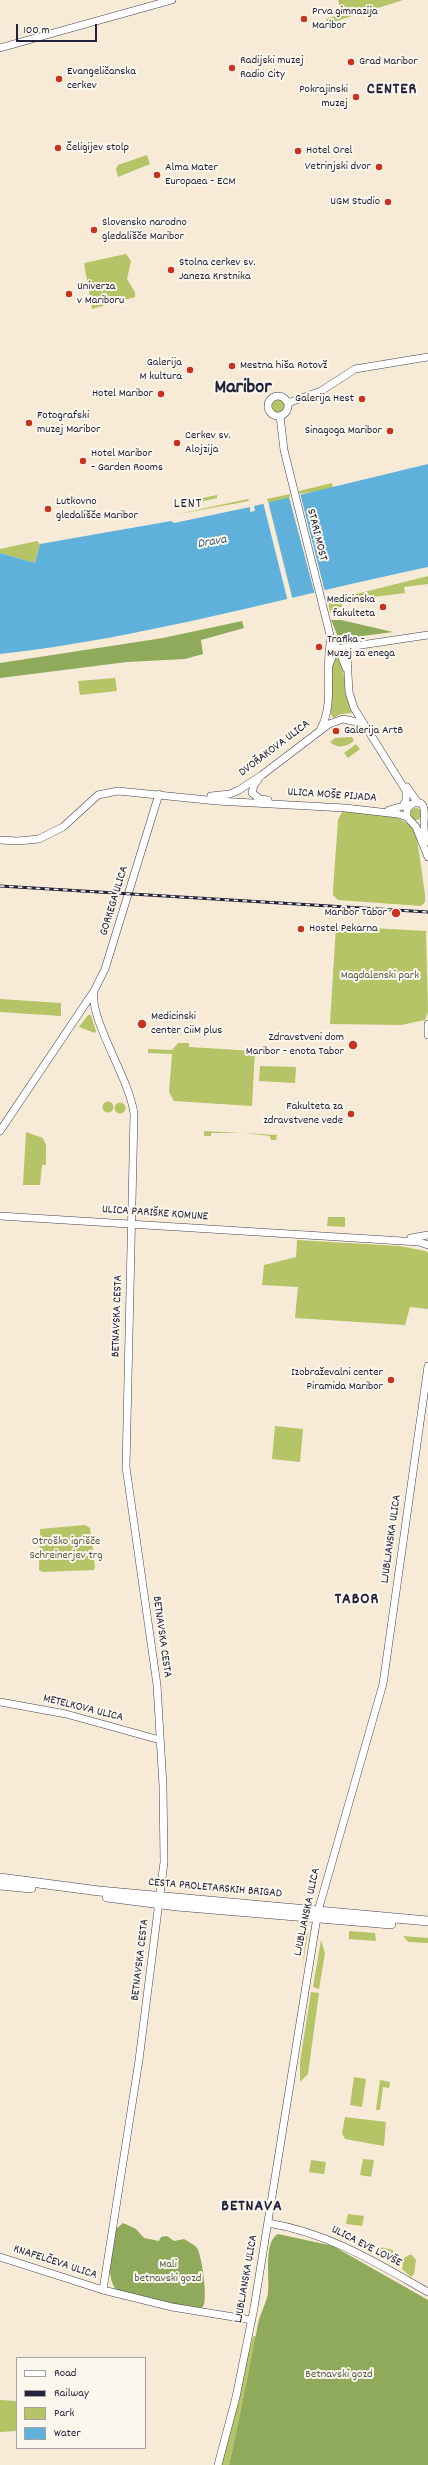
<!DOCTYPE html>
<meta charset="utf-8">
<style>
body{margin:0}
#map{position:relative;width:428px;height:2465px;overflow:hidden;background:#f7ebd7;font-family:Dekko,sans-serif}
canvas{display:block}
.legend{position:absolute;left:16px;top:2357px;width:130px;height:92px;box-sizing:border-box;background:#fbf7ec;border:1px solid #a4a2a5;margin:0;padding:5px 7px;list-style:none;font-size:12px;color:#22223b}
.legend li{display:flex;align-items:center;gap:8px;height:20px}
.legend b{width:20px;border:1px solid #a4a2a5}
.scale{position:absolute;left:16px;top:24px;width:81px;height:18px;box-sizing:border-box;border:2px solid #22223b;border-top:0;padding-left:5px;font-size:12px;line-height:14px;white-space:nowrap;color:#22223b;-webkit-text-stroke:3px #fbf7ec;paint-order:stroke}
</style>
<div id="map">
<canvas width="428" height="2465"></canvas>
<ul class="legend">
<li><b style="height:5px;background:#fff"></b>Road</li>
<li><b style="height:5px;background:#22223b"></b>Railway</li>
<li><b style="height:11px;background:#b4c466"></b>Park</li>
<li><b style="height:11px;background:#5fb0da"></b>Water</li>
</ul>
<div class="scale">100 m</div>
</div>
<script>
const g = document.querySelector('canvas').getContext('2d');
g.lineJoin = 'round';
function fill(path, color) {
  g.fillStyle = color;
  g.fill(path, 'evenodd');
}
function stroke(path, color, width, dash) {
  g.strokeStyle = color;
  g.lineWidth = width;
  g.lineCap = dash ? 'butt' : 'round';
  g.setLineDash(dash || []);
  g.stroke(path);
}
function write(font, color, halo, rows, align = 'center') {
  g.font = font + ' Dekko,sans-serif';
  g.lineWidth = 4;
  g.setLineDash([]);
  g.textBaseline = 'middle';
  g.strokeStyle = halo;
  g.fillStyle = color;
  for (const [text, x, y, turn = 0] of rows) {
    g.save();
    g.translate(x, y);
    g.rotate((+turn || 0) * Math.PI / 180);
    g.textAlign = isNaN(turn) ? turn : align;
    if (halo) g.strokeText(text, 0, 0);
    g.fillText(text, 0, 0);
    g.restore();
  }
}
const green = new Path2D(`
 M338,0h65l-76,24 -1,-5 16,-5z
 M147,155l3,9 -32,13 -2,-8 2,-4z
 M126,254l5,7 -4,18 8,13v5l-43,12 -8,-46z
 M272 406a7 7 0 1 1 14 0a7 7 0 1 1-14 0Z
 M332,483l1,5 -33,6 -1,-3z
 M290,494v4l-22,5 -1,-4z
 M217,495v3l-23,5 -1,-3z
 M248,499l1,2 -76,14z
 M37,541l3,3 -5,19 -35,-10v-4z
 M428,576v8l-24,3 1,6 -63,8v6h-7l-5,6 -2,-12z
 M336,657l3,1c8,18 5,38 13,55l-11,1 -7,4 -3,-3v-47z
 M115,678l2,13 -37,4 -2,-14z
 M352,737l2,4c-8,6 -16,8 -24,1l5,-4z
 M356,744l4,5 -12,9 -4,-5z
 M410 814a6 6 0 1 1 12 0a6 6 0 1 1-12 0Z
 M343,810c25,3 57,0 73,22l9,62v8l-4,4 -83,-6 -5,-5v-6l5,-69z
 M336,926l90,5 2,81 -3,8 -24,5 -71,-1z
 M0,999l61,4v13l-61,-4z
 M88,1015h3l5,16 -1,2 -16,-6z
 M178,1043h11v4l66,4 -3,55 -78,-5 -5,-9 3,-38 -24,-1v-4l24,1z
 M260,1066l36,1 -1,16 -36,-2z
 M102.5 1107a5.5 5.5 0 1 1 11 0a5.5 5.5 0 1 1-11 0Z
 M114.5 1108a5.5 5.5 0 1 1 11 0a5.5 5.5 0 1 1-11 0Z
 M204,1131l38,2h-31v3h-7z
 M26,1132l17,6 3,7v20h-4l-2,20h-17z
 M243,1133l34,2 -1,5h-5l-1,-4z
 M328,1217h17v10l-18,-1z
 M297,1240l102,6 27,5 2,2v56l-18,-2 -5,18 -110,-7 3,-31 -36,-2 2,-20 32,-8z
 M275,1426l28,3 -3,33 -28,-3z
 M85,1525l5,3 5,39 -1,3 -51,2 -4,-2 1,-41z
 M349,1931l26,2 1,8 -27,-2z
 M308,1932l-6,37 4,-33z
 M403,1936l25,2v5l-20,-1z
 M321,1940l4,13 -6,36 -6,-2z
 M311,1992l8,1 -11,81 -8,8v-20z
 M354,2077l12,2 -4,28 -12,-2z
 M380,2080l10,2 -1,6 -6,-1 -3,23h-4z
 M345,2117l41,5 -2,24 -39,-7 -3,-6z
 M363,2159l11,1 -3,17 -11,-2z
 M311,2160l15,2 -2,12 -15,-2z
 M348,2214l16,2 -2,10 -16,-2z
 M380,2247l13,3v4l-3,1 -11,-4z
 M409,2255h3l4,5 -2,14 -3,3 -9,-8 2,-11z
 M253,2336h3l-7,43 -20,86h-8z
 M0,2400l17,1v30l-17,1z`);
const forest = new Path2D(`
 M331,620h10l52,12 -54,7z
 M242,621l2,7 -43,12 2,14 -18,5 -58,3 -127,16v-15l163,-25z
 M123,2223l13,6 8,9 15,3 2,-4 6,-1 7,5 10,-2c4,3 10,5 13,9 5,7 11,52 6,59l-3,1 -28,-4 -56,-14c-12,-18 -3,-41 0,-61z
 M278,2234l55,12 95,54v165h-199c11,-47 20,-94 29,-141 2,-11 9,-21 10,-32 2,-14 -5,-50 10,-58z`);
const water = new Path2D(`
 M428,464v103c-143,30 -283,71 -428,87v-101l35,10 5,-19 131,-23 3,2 76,-16v5l5,-1 -1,-5z`);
const pier = new Path2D(`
 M300,493l25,99 -10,3 -26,-98z
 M268,501l25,100 -5,1 -25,-100z`);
const tertiary = new Path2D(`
 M0,48l172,-48
 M268 406a10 10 0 1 1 20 0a10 10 0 1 1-20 0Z
 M288,403l33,-12 34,-22 73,-12
 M280,416l4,34 47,189 8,11 7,18
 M357,646l-9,5 -1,5 2,36 5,16 52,83v9l-3,6 -14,4
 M328,668l5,-13 8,-7 87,-13
 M321,728c14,-25 3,-60 10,-89
 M258,780l-4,5 -2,8 8,6 8,1
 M407,787l11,16
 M211,796l19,-2 9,-4 23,-15 67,-51 14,-5 19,4
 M407,817v-8l5,-5c16,-7 12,13 12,21 0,6 1,11 2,17
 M0,840l18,1 21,-2 24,-12 35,-32 20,-4 99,10 128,7 53,6 9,3 9,10 12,30
 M94,991c-5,29 36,88 40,123l-8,353 31,218 6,101 1,76 -25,198 -36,230
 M428,1024v11
 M0,1131l94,-140 11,-22 54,-175
 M0,1216l419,26 9,3
 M411,1238l17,-3
 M0,1702l66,12 94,26
 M268,2223c61,10 107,39 160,69
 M0,2257l103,33 69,17 80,13
 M218,2465l18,-68 18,-89 64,-397 65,-227 45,-318`);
const primary = new Path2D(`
 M0,1878l99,13 329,30
 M0,1885l31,3
 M107,1897l70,9 214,18`);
const rail = new Path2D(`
 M0,886l428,26`);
const markers = [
 [304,19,4,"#c8321e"],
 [351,62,4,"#c8321e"],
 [232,68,4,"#c8321e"],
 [59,79,4,"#c8321e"],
 [356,97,4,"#c8321e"],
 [58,148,4,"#c8321e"],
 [298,151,4,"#c8321e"],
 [379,167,4,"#c8321e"],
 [157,175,4,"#c8321e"],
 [388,202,4,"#c8321e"],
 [94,230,4,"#c8321e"],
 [171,270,4,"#c8321e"],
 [69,294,4,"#c8321e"],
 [232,366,4,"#c8321e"],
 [190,370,4,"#c8321e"],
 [161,394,4,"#c8321e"],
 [362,399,4,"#c8321e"],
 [29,423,4,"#c8321e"],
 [390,431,4,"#c8321e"],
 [177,443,4,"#c8321e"],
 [83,461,4,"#c8321e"],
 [48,509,4,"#c8321e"],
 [383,607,4,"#c8321e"],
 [319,647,4,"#c8321e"],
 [336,731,4,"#c8321e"],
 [396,913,5,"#c8321e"],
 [301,929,4,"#c8321e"],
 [142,1024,5,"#c8321e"],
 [353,1045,5,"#c8321e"],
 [351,1114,4,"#c8321e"],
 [391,1380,4,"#c8321e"]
];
const poiNames = [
 ["Prva gimnazija",312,12],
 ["Maribor",312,26],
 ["Radijski muzej",240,61],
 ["Radio City",240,75],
 ["Grad Maribor",359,62],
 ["Evangeličanska",67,72],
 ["cerkev",67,86],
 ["Pokrajinski",348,90,"right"],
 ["muzej",348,104,"right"],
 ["Čeligijev stolp",66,148],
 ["Hotel Orel",306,151],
 ["Vetrinjski dvor",371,167,"right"],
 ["Alma Mater",165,168],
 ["Europaea - ECM",165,182],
 ["UGM Studio",380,202,"right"],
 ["Slovensko narodno",102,223],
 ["gledališče Maribor",102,237],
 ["Stolna cerkev sv.",179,263],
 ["Janeza Krstnika",179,277],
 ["Univerza",77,287],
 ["v Mariboru",77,301],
 ["Galerija",182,363,"right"],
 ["M kultura",182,377,"right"],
 ["Mestna hiša Rotovž",240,366],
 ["Hotel Maribor",153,394,"right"],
 ["Galerija Hest",354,399,"right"],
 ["Fotografski",37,416],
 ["muzej Maribor",37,430],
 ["Sinagoga Maribor",382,431,"right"],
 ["Cerkev sv.",185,436],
 ["Alojzija",185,450],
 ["Hotel Maribor",91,454],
 ["- Garden Rooms",91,468],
 ["Lutkovno",56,502],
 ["gledališče Maribor",56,516],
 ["Medicinska",375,600,"right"],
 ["fakulteta",375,614,"right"],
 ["Trafika -",327,640],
 ["Muzej za enega",327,654],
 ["Galerija ArtB",344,731],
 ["Maribor Tabor",387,913,"right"],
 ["Hostel Pekarna",309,929],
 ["Medicinski",151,1017],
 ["center CiiM plus",151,1031],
 ["Zdravstveni dom",344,1038,"right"],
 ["Maribor - enota Tabor",344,1052,"right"],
 ["Fakulteta za",343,1107,"right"],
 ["zdravstvene vede",343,1121,"right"],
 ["Izobraževalni center",383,1373,"right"],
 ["Piramida Maribor",383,1387,"right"]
];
const streetNames = [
 ["STARI MOST",316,535,76],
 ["DVOŘAKOVA ULICA",275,749,-37],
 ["ULICA MOŠE PIJADA",332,796,4],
 ["GORKEGA ULICA",115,901,-73],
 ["ULICA PARIŠKE KOMUNE",155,1214,4],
 ["BETNAVSKA CESTA",118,1316,-88],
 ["LJUBLJANSKA ULICA",392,1539,-82],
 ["BETNAVSKA CESTA",161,1637,82],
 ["METELKOVA ULICA",83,1709,14],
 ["CESTA PROLETARSKIH BRIGAD",215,1889,5],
 ["LJUBLJANSKA ULICA",308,1912,-78],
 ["BETNAVSKA CESTA",141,1960,-83],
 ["ULICA EVE LOVŠE",366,2247,27],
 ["KNAFELČEVA ULICA",55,2263,18],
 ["LJUBLJANSKA ULICA",247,2279,-80]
];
const parkNames = [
 ["Magdalenski park",380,976],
 ["Otroško igrišče",66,1542],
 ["Schreinerjev trg",66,1556],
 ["Mali",168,2265],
 ["betnavski gozd",168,2279],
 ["Betnavski gozd",339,2375]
];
const waterNames = [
 ["Drava",212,543,-10]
];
const quarterNames = [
 ["LENT",188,505]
];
const districtNames = [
 ["CENTER",392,91],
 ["TABOR",357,1601],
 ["BETNAVA",252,2208]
];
const townNames = [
 ["Maribor",243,389]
];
fill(green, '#b4c466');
fill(forest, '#8faa5b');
fill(water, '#5fb0da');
fill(pier, '#f7ebd7');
stroke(tertiary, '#424052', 8);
stroke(primary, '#424052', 10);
stroke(tertiary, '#fff', 7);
stroke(primary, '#fff', 9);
stroke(rail, '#22223b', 3);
stroke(rail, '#fbf7ec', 1.5, [4.5]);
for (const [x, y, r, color] of markers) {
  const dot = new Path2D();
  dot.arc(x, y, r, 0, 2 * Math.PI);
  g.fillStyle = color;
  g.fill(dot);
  stroke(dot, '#fbf7ec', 1.5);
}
write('12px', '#22223b', '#fbf7ec', poiNames, 'left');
write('12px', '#22223b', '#fbf7ec', streetNames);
write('12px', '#555b4a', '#fbf7ec', parkNames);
write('italic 13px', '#3a5b7b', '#fbf7ec', waterNames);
g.letterSpacing = '1px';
write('14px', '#22223b', '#fbf7ec', quarterNames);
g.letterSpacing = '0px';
g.letterSpacing = '1px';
write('bold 16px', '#22223b', '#fbf7ec', districtNames);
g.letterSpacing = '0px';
write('bold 20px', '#22223b', '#fbf7ec', townNames);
</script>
